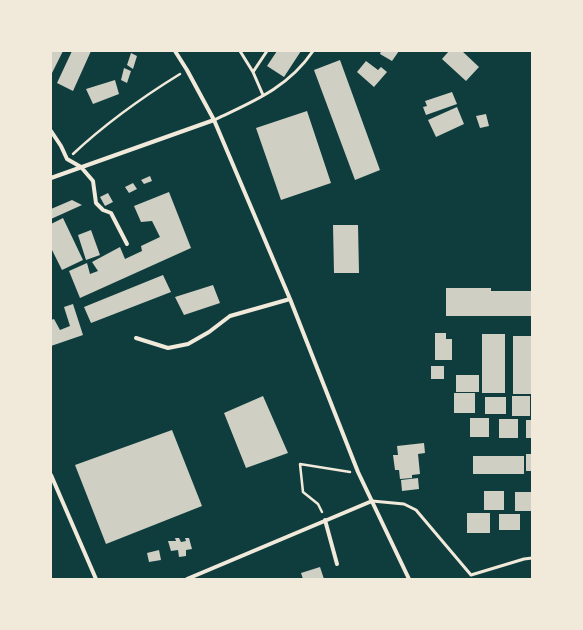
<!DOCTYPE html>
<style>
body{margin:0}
#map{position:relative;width:583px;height:630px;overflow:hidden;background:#0f3d3e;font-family:"Noto Sans",sans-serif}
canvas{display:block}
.frame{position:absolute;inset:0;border:52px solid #f1e9da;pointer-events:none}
</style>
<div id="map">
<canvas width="583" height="630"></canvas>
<div class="frame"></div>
</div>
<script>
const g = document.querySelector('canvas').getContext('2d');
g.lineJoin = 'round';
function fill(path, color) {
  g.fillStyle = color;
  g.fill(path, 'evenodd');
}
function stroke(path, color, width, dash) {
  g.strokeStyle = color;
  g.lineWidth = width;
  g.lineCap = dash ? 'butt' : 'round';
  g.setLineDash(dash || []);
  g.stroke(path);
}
const building = new Path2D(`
 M51,51h12l-12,24z
 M72,51h19l-18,40 -16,-8z
 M277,51h24l-17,26 -17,-11z
 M381,51h18l-7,10 -12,-7z
 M449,51h13l17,16 -13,14 -24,-22z
 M131,53l6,3 -4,13 -6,-4z
 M340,60l40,110 -25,10 -41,-110z
 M366,61l12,9 3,-3 6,5 -13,15 -17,-15z
 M124,68l7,3 -4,12 -6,-3z
 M115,80l4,14 -26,10 -7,-15z
 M452,92l5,12 -31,11 -3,-8 4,-1 -2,-5z
 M457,107l7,17 -28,13 -8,-17z
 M307,111l24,72 -50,17 -25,-72z
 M486,114l3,12 -9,2 -4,-12z
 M150,176l2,5 -8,3 -3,-4z
 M133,183l4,6 -8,4 -4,-6z
 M169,192l22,56 -111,50 -11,-27 18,-8 3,11 8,-3 -6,-9 28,-15 5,12 17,-8 -1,-5 19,-9 -8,-16 -11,1 -7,-16z
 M108,193l5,9 -8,4 -5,-9z
 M72,200l10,5 -31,14v-10z
 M63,218l20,42 -21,10 -11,-22v-24z
 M333,225h25l1,48h-25z
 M91,230l9,25 -14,5 -8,-25z
 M163,275l8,17 -80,31 -7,-16z
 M213,285l7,18 -36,12 -9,-18z
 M446,288h45v3h41v25h-86z
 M73,304l10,31 -32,11v-26l3,-1 6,11 10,-4 -6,-19z
 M435,333h11v6h6v21h-17z
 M482,334h23v59h-23z
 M513,336h19v58h-19z
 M431,366h13v13h-13z
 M456,375h23v17h-23z
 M454,393h21v20h-21z
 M263,396l25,57 -42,15 -22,-55z
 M512,396h18v20h-18z
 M485,397h21v17h-21z
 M470,418h19v19h-19z
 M499,419h19v19h-19z
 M526,420h6v18h-6z
 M172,430l30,76 -96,38 -31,-79z
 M424,443l1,10 -7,1 2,20 -8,1v3l-12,1 -1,-9h-4l-2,-15h5l-1,-9z
 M526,454h6v17h-6z
 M473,456h51v18h-51z
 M418,478l1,11 -17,2 -1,-11z
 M484,491h20v19h-20z
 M515,492h17v19h-17z
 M467,513h23v20h-23z
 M499,514h21v16h-21z
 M175,538h4l2,4 5,-1 -1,-3h4l3,11 -6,1v6l-7,1 -1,-7 -7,1 -3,-10h8z
 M159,550l2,10 -12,2 -2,-9z
 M320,567l4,12h-21l-2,-6z`);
const path = new Path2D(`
 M73,154c33,-31 68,-56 107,-80
 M322,512l-4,-8 -15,-12 -3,-28 50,8`);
const service = new Path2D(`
 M240,51l13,21 10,23
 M253,72l14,-21
 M214,120c38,-18 74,-32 99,-69
 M372,501l32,3 12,6 55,65 53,-16 8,-1`);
const minor = new Path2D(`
 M175,51l12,19 27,50 76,179 68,173 51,107
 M51,131l10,15 6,13 14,8 12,14 3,22 7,7 8,3 16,31
 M51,178l163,-58
 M136,338l32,10 20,-4 21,-12 21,-16 60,-17
 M51,475l45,104
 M325,520l12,44
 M187,579l185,-78`);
fill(building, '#cfcfc3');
stroke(path, '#f1e9da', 2.5);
stroke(service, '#f1e9da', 3);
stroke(minor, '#f1e9da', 4);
</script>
